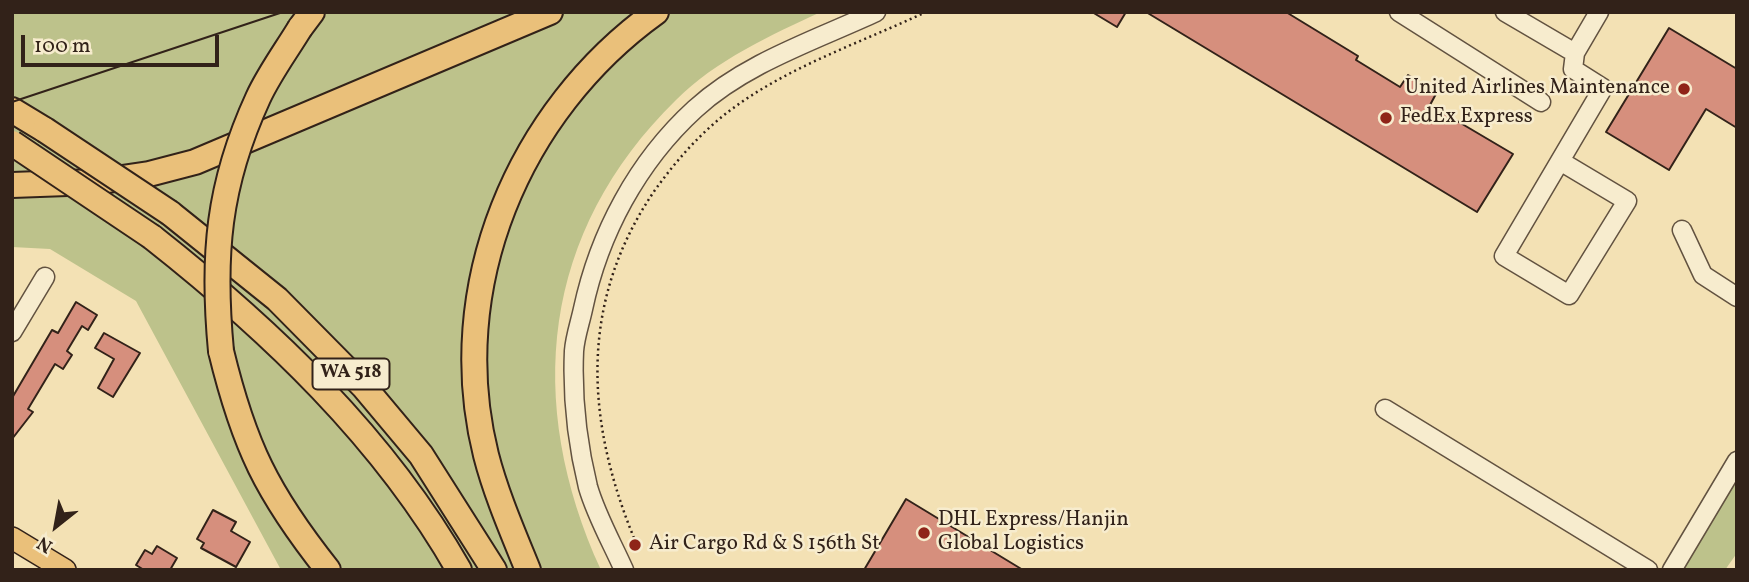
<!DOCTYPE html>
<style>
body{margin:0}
#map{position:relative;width:1749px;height:582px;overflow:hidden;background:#f3e1b4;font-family:Vollkorn,serif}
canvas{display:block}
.frame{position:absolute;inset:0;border:14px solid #322219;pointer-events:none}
.north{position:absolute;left:21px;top:491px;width:70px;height:70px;-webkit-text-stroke:5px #f7ecce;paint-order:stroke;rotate:211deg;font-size:19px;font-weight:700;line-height:28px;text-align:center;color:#322219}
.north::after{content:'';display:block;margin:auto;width:24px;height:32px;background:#322219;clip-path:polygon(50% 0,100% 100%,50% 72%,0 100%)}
.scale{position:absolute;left:21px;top:35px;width:198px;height:32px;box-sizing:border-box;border:4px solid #322219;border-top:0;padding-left:9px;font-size:21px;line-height:24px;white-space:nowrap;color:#322219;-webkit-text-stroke:5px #f7ecce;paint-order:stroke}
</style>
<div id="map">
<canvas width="1749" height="582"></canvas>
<div class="frame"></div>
<div class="north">N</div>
<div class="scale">100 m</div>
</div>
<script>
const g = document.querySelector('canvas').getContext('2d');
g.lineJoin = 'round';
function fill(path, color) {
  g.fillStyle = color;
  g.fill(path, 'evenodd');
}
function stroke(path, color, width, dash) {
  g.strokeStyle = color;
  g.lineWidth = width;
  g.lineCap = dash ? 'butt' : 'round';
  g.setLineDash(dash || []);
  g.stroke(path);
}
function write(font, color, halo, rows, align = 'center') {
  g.font = font + ' Vollkorn,serif';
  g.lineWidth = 5;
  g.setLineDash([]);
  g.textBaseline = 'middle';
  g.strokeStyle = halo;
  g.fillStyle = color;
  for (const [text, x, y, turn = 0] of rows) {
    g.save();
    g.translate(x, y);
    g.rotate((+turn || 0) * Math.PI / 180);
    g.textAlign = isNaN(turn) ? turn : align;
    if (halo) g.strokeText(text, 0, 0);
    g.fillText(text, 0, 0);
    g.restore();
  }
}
const green = new Path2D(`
 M12,12h809c-50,23 -105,48 -145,88 -135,132 -152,302 -75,470h-320l-145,-269 -86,-52 -38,-2z
 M1737,480v73l-12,17h-42z`);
const building = new Path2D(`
 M1092,12h34l-9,15z
 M1146,12h140l72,44 -2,4 44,27 8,-12 29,17 -7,13 83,49 -36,58z
 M1669,28l68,41v59l-31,-19 -37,61 -63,-38z
 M76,302l21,13 -9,15 -6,-4 -15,25 5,4 -9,14 -8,-5 -27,45 5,3 -21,27v-41l40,-68 6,3z
 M104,333l36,20 -27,44 -15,-9 16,-29 -19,-11z
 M906,499l117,71h-159z
 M213,510l23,12 -5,9 19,11 -14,25 -35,-19 3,-5 -7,-4z
 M157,546l20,12 -7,12h-26l-8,-5 9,-15 7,4z`);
const path = new Path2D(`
 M634,538c-49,-120 -55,-237 21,-348 23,-32 49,-61 81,-84 57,-41 126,-64 190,-94`);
const minor = new Path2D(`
 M1399,12l142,90
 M1505,12l70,41 24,-41
 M1560,161l67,40 -58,94 -65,-39 99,-168 -30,-19 2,-16
 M1682,230l21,45 34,22
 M12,332l33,-55
 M1385,409l263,161
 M624,570c-12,-27 -28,-55 -36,-83 -11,-45 -16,-90 -14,-136 1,-14 6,-28 9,-42 16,-75 54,-147 112,-200 50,-46 121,-69 181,-97
 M1672,570l65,-109`);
const major = new Path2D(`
 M12,538l53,32`);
const highway = new Path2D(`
 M300,28l12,-16
 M12,110l33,20
 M12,185l83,-3 54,-8 46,-12 355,-150
 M170,213l107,86 87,88 57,68 73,115
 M152,237c118,93 232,201 307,333
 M221,351c23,95 46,142 107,219
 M528,570c-15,-37 -32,-76 -42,-115 -42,-168 32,-344 170,-443`);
const tram = new Path2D(`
 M12,102l271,-90`);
const highwayBridge = new Path2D(`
 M45,130l125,83
 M12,143l140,94
 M221,351c-9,-95 -3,-166 37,-253 11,-24 28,-47 42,-70`);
const markers = [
 [1684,89,7,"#8f2418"],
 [1386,118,7,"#8f2418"],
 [924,533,7,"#8f2418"],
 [635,545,7,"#8f2418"]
];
const shields = [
 [351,374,77]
];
const shieldNames = [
 ["WA 518",351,374]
];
const poiNames = [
 ["United Airlines Maintenance",1670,89,"right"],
 ["FedEx Express",1400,118],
 ["DHL Express/Hanjin",938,521],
 ["Global Logistics",938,545],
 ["Air Cargo Rd & S 156th St",649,545]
];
fill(green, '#bdc28b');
fill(building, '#d68f7d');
stroke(building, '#322219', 2);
stroke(minor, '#625240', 21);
stroke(major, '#322219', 24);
stroke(highway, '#322219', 28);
stroke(path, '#322219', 2.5, [2, 3.5]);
stroke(minor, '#f7ecce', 18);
stroke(major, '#eac07a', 21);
stroke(highway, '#eac07a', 24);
stroke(tram, '#322219', 2);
stroke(highwayBridge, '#322219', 28, []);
stroke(highwayBridge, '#eac07a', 24);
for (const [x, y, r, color] of markers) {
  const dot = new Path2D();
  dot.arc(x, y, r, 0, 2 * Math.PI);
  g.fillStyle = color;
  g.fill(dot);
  stroke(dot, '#f7ecce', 2.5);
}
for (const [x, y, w] of shields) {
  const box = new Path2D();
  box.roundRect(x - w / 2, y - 15.5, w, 31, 5);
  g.fillStyle = '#f7ecce';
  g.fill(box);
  stroke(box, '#322219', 2);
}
write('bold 19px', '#322219', null, shieldNames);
write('21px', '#322219', '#f7ecce', poiNames, 'left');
</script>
